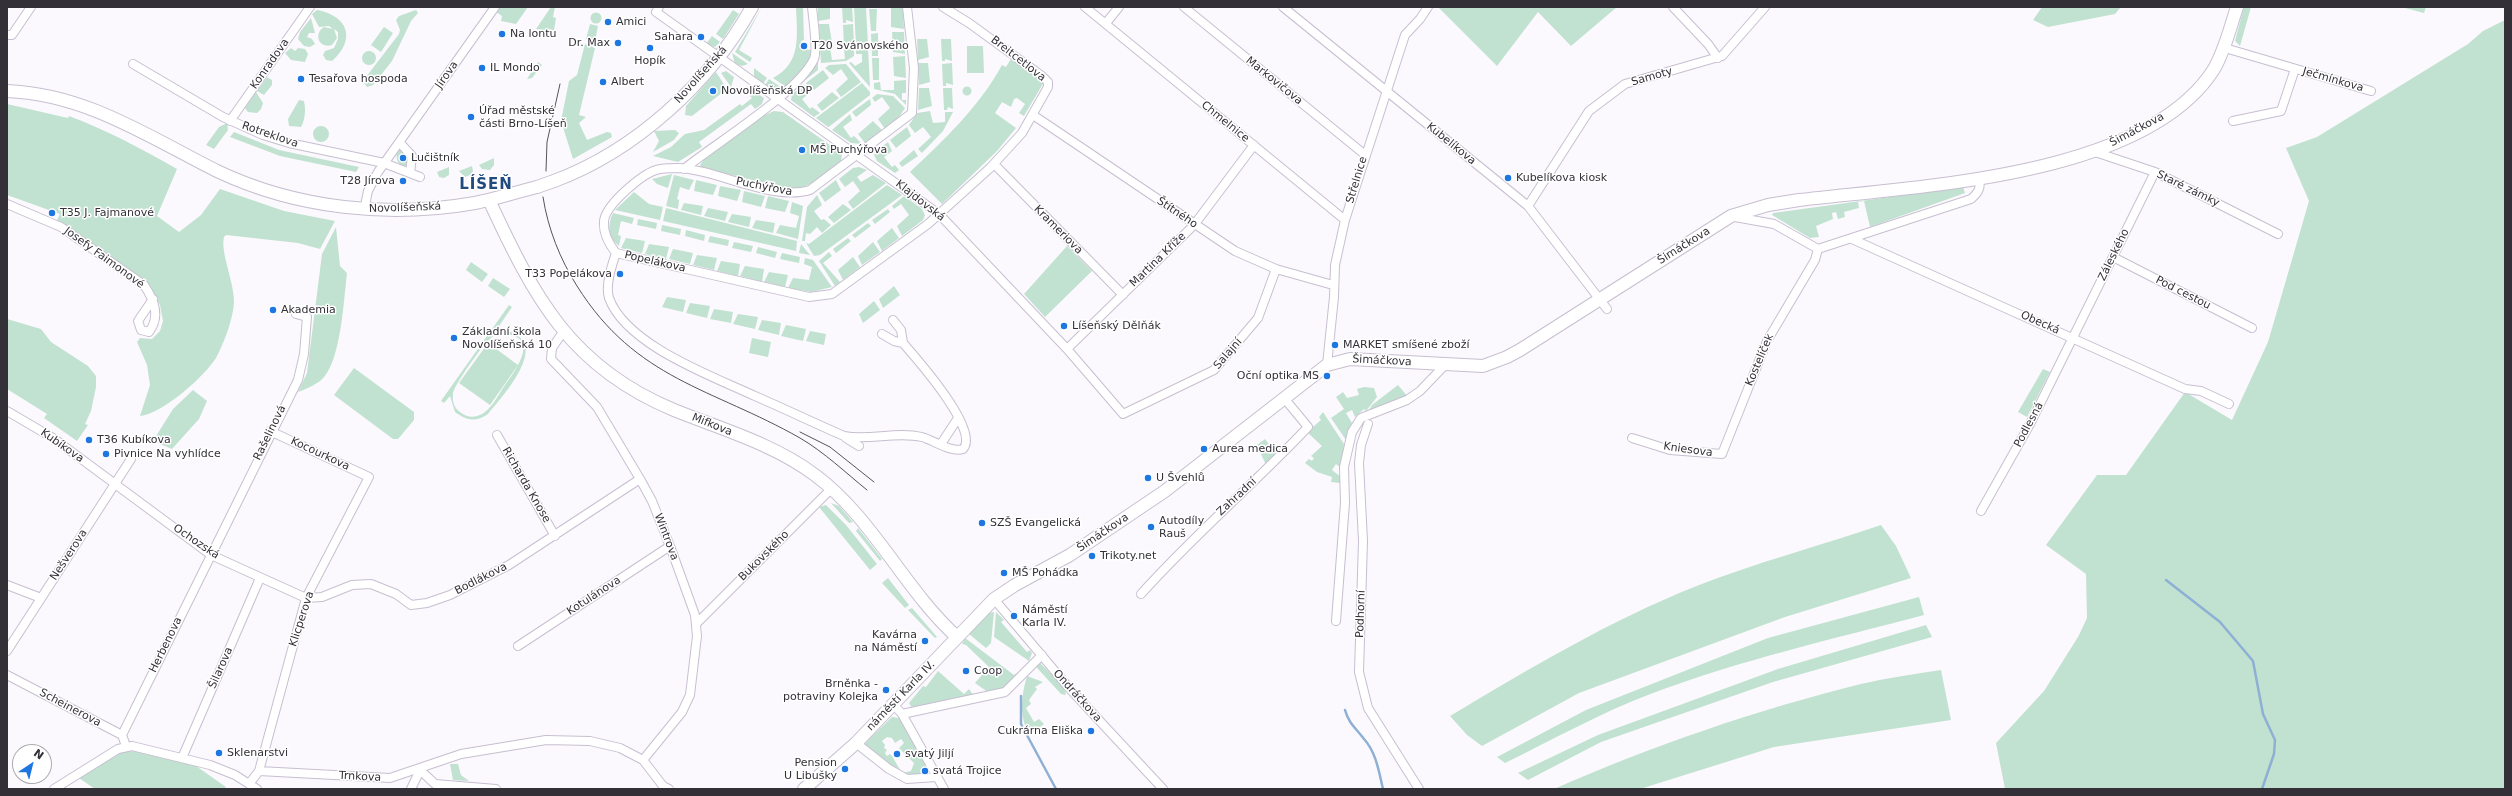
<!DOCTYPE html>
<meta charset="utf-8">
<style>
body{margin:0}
#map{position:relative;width:2512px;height:796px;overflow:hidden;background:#fbf9fd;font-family:"DejaVu Sans",sans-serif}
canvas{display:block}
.frame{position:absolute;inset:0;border:8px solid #333037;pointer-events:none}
.north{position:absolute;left:12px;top:744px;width:40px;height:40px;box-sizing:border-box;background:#fff;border:1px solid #adacaf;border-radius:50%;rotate:35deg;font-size:11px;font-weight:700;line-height:16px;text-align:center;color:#333037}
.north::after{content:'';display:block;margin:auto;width:14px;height:18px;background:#1e77e0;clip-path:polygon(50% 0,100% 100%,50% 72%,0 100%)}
</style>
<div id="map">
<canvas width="2512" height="796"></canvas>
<div class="frame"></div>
<div class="north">N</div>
</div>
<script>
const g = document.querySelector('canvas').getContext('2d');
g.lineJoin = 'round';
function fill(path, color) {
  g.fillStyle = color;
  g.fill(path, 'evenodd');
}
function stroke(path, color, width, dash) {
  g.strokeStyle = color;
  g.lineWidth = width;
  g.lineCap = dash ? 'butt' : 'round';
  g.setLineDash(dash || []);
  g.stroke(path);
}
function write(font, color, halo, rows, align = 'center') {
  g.font = font + ' "DejaVu Sans",sans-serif';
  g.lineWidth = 3;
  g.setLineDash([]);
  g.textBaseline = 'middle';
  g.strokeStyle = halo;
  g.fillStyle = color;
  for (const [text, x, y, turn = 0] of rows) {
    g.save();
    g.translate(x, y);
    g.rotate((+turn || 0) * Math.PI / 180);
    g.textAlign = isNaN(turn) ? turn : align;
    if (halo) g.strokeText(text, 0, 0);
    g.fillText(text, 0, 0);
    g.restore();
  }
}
const green = new Path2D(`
 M500,7h28l-12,17 -15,-3 1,-5 -6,-4z
 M551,7h4l-2,10 3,1 -2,12 -4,2 -14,-3z
 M762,7l-23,43 13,8 -2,4 -15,-10z
 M796,7h7l1,33 -3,1v8l10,1c-1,15 -15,28 -25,37l-13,-9c29,-15 24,-43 23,-71z
 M818,7h12v12l-12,2z
 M842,7h10l1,15 -7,-2v3h-3z
 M854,7h12l2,38 -12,1z
 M903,7l1,22 -13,-2v-19z
 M1438,7h179l-46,39 -33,-34 -41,54z
 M2042,7h79l-6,7 -67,13 -15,-7z
 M2244,7h7l-11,39 -5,-5z
 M2401,7h25l-2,6z
 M869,9h8l-1,22h-5z
 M317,10c32,6 39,30 15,51l-6,-1 -3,-5 2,-4 9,-3 4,-9v-7l-4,-3 3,9 -5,7c-13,4 -19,-11 -8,-18l9,2 -4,-3 -10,1 -7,-13z
 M416,10l2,3 -7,8 -19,40 -19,24 -6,2 -3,-4 2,-6 33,-43 1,-4 -4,-10 3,-4z
 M733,10l6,4 -16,25 -7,-5z
 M590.5 18a5.5 5.5 0 1 1 11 0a5.5 5.5 0 1 1-11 0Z
 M311,18l4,15h-6l-2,4 5,2 3,5 -5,3 -6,-1 -6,-7 2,-7z
 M2505,20v769h-500l-9,-46 48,-52 34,-54 9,-19 -1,-44 -40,-29 51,-70h29l59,-83 47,28 36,-78 41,-141 -23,-53 31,-11 151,-93 15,-13z
 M590,24l8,2 -3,15 -9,-2z
 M819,24h10l3,19 -12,3z
 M853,24l1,22 -7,-2v3h-3l-1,-22z
 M384,27l9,6 -12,19 -10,-7z
 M892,32h12l1,22 -12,-2z
 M878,33v23h-6l-1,-22z
 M712,36l8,6 -5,5 -9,-3z
 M917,39h10l2,18 -11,3z
 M941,39h10l1,22 -7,-2v2h-3z
 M585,44l10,4 -16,67 7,2 -7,6 8,17 20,-8 4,1 1,4 -39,22 -12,-38 8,-40 8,-6z
 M967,46h16l1,27h-17z
 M291,48l4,3 3,-3 7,1 3,5 -3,8 -14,-2 -6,-7z
 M830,48l2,12 13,-1 -1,-10h10v7l-8,5 -25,2 -1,-14z
 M856,48h12l2,39 -21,-24 2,-1 4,4 7,-4v-8h-6z
 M362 58a7 7 0 1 1 14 0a7 7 0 1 1-14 0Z
 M732,53l16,11 -6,2 -7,-2z
 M818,56v14l-14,11 -1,-2z
 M905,56l1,22 -12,-2 -1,-19z
 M1012,57l32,25 -20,34 -5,-3 6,-9 -8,-6 -3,1 -3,8 -9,-5 -7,11 21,15 -19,23 -55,53 -32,-32c35,-33 69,-65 92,-107l4,2z
 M872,58h7v22h-6z
 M538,62l4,3 -10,13 -5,1z
 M918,63h10l2,19 -11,3z
 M952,63l1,22 -7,-2v3h-3l-1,-22z
 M846,64l15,18 -20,15 -5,-7 12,-11 -7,-10 -8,6 -8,-7 4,-3z
 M754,68l13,10 -4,6 -9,-7z
 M823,70l6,8 -15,12 -3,-4 -2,2 -3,-5z
 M726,71l8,6 -3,10 -10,-14z
 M716,72l11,17 -35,27 -7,-1 1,-9z
 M267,77l5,3v5l-8,10 -7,-4z
 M769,79l13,9 -8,2 -9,-5z
 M906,80v13h-4v7h4v5l-11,-11 -21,-5v-6l6,-1 1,8h13v-9z
 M862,83l8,9v3l-40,31 -2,1 -12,-9z
 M804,85l6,8 -8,6 8,10 2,-2 8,6 -6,4 -23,-17 1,-6z
 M962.5 91a4.5 4.5 0 1 1 9 0a4.5 4.5 0 1 1-9 0Z
 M919,88h10l3,18 -14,4z
 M943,88h9l1,21 -5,-2 -1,3h-3z
 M256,92l7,11 -2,6 -4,4 -9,-1 -3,-4z
 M755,92l9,6 -2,6 -7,5 -4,-5 -52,38 3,5 -24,15 -25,-6 18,-9 14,-13 19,-4 36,-26 2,2 10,-8 -2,-2z
 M832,92l7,6 -17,13 -5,-6z
 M877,94l16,2 12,12 -6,9 -14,12 -7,-10 12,-11 -8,-11 -7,5 -3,-4z
 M870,99l1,6 -15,12 -4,-5z
 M299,100l5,1c2,9 1,19 -3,26l-12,-1 -1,-7z
 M7,104l61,14 1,-2c38,14 73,33 108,53l-20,47 22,16 22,-17 19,-26 64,22 51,10 -15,28 -22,-6 -72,-8 -2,2c-4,15 11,47 10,66 -1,16 -10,40 -18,55 -12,19 -54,56 -76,58l10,-31 -3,-20 -10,-23 3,-4 12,1 8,-8 3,-10 -3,-16 -8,-15 -17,-16 -78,-54 3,-6 -53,-19z
 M774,111l9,1 54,38 5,4 -1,9c-17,12 -34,29 -56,25l-86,-21 5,-8 57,-42z
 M930,111l3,12 12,-1v-10h8l-10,19 -21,22 -4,-4 13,-12 -8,-10 -8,6 -6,-8 8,-12z
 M850,114l2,6 -9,7 8,11 3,-2 8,8 -11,-1 -19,-13z
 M873,121l9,9 -17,13 -7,-9z
 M227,123l1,7 -14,19 -8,-4 13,-18z
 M313 134a8 8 0 1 1 16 0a8 8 0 1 1-16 0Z
 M907,127l4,9 -15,12 -6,-8z
 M675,130l4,3 -5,7 -21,12 6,-11 -5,-10z
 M234,132l45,18 80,17 -3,5 -76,-16 -50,-19z
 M888,142l4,9 -8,6 8,10 3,-2 4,5 -4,3 -18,-12 -3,-6 3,-5z
 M402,148l7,10 -1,9c-9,0 -13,-7 -11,-15z
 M914,150l4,6 -16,11 -3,-4z
 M494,158v7l-4,5 -8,-1 -3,-4z
 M472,166l1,5 -3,4 -5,2 -6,-6z
 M449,167v8l-5,3 -5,-1 -2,-5z
 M859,167l8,3 -10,7 4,5 12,-7 13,8 -33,26 -5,-7 12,-11 -7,-10 -8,6 -6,-8 14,-11z
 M672,174l-4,14 -11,-4 -5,-5z
 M674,175l20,5 -5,10 -9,-3 -3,12 2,1 -1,9 -12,-3z
 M696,180l21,5 -4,10 -19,-4z
 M836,180l5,10 -16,12 -6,-9z
 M887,185l15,10 -82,60 -6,1 -8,-13 3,1z
 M720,186l21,4 -4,11 -19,-5z
 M1963,187l2,6 -95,34 -6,-26 -6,1 1,6 -15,4 1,5 -7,2 -2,-7 -4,1 1,6 -17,7 3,11 -9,1 -38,-23 1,-2z
 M744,191l21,5 -4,11 -19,-5z
 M634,192l15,12 14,3 -3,13 -45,-10z
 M817,195l5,10 -8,6 7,9 3,-1 7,6 -9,8 -5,-6 -7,7 -4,-1 -1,8h-3l5,-34z
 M768,196l21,5 -4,11 -20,-4z
 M904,196l18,13 3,6 -2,5 -21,16 -5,-10 12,-11 -8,-11 -7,5 -2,-3z
 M792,202l11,4 -5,33 -22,-6 4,-8 16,3 3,-12 -9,-3z
 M684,203l19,3 -2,9 -20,-5z
 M843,204l8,6 -17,13 -6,-6z
 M666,208l131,33 -1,10 -133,-30z
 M708,208l20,4 -3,9 -21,-5z
 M888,209l2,3 -15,12 -3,-4z
 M613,213l21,5 -2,6 -11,-3 -3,14 3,1 -2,10c-11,-9 -12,-21 -6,-33z
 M732,214l19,3 -2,10 -21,-5z
 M638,219l19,4 -1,6 -19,-4z
 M756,220l19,3 -2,10 -21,-5z
 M868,223l3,3 -16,12 -3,-3z
 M662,225l19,4 -1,6 -19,-4z
 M336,227l4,39 7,7c-3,25 -6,85 -23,104 -4,6 -18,12 -26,15l9,-19 15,-119z
 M892,228l7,10 -17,13 -5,-10z
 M686,230l19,5 -1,6 -19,-5z
 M710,236l19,4 -1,6 -20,-4z
 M626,238l19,3 -3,12 -21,-5z
 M848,238l3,3 -15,12 -3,-4z
 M734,242l19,4 -2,6 -19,-4z
 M873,242l7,10 -18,13 -4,-9z
 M649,244l20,3 -3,12 -21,-5z
 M801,244l9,11 -11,-2z
 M1067,246l25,25 -47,46 -21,-23z
 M758,247l19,5 -2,6 -19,-5z
 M673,249l20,4 -3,11 -21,-5z
 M829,252l3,4 -9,7 17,19 -5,4 -16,-25z
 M782,253l18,4 -1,6 -19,-4z
 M697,255l20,3 -3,12 -21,-5z
 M853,257l7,10 -17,13 -5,-10z
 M805,258l8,2 19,27 -21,5 -23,-4 5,-10 16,2 3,-13 -8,-3z
 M721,261l19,3 -2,12 -21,-5z
 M471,262l17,12 -6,8 -16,-12z
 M745,266l19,3 -2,13 -22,-6z
 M769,272l19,3 -3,12 -21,-5z
 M493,278l17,11 -6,8 -16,-11z
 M894,286l6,9 -17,13 -4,-9z
 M667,297l19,3 -3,12 -21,-5z
 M874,301l6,9 -17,13 -4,-9z
 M690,303l20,3 -3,12 -21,-5z
 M509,305l3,2 -17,25c8,-2 16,-2 23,4 25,17 -18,63 -30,78 -13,9 -22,6 -33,-2l-5,-16 -6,7 -3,-2zM502,334c39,1 15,35 3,51 -7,10 -15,28 -28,31 -6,2 -12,0 -17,-4 -6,-4 -8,-11 -7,-19 2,-9 30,-49 38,-55 3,-3 7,-4 11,-4z
 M714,309l19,3 -2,11 -21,-4z
 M738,314l20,3 -3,12 -22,-5z
 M7,319l34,10 10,13 37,24 8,10v11l-5,24 -6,13 3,1 -11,16 -33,-23 3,-4 -40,-25z
 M762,320l19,3 -2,12 -21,-5z
 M786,325l20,4 -3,12 -22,-5z
 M810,331l16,3 -2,11 -18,-4z
 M752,338l19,4 -3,15 -19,-4z
 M488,343l30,22 -28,40 -31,-22z
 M354,368l60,44v8l-16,19h-5l-59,-44z
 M2043,369l7,3 -23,45 -9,-5z
 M1398,385l10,12 -41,16 5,-8z
 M1364,387l10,1 3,9 -11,14 -2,-2 -9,8 -3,-7 -6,3 6,10 -6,17 -15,-22 13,-9 -8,-12 7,-5 4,6 12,-3 -2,-6z
 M193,390l14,11 -8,18 -27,30 -19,-8 20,-32z
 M1323,412l21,32 -2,25 -6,-5 -4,6 9,7 -1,6 -9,-1 1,-5 -15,-5 -12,-9 4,-4 3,2 2,-3 -3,-2 11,-10 -15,-14 14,-12 -2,-3z
 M1265,439l12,16 -11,10 -9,-20z
 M831,503l8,3 14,16 -4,1z
 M826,505l20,20 31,39 -7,6 -51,-63z
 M1881,525l15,21 15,32 -126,39 -206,76 -97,53 -15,-11 -17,-19c79,-47 159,-95 244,-129 61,-24 125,-41 187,-62z
 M858,528l24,31 -2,2 -24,-30z
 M888,578l21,27 -4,3 -23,-25z
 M1919,597l5,18c-91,24 -183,45 -271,78 -51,19 -99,46 -148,70l-8,-6 89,-47 182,-72z
 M912,608l25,29 -2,1 -27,-28z
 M994,612l-3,31 -5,5 -17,-14 20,-21z
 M996,612l8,8 -3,2 26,30 3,-2 2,3 -3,8 -35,-24z
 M1926,625l6,12 -159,45 -172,60 -73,38 -10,-7 80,-38 180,-66z
 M965,638l49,37 4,-3 -15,18 -14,3 -14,-10 14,-16 -23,-22 -4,-1z
 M1040,663l24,24 2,8 -5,-1 -23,-25 -2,-3z
 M1941,670l10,50 -177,27 -134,42h-86c98,-43 202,-79 307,-105 26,-6 54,-10 80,-14z
 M938,671l26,23 5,-5 5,7 -62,12 -3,-5 14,-17 3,1z
 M1027,676l16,6 -8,5 2,2 -8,11 2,4 -5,4 8,14 5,-3 5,5 -15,11c-10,-20 -8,-38 -2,-59z
 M892,717l7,1 4,3 26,49 -3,5h-18l-8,-2 -34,-26 -1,-4zM887,737l5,1 3,5 6,-4 3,4 -5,5 15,15 -3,8 -9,2 -10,-17 -2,-2 -3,2 -2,-3 2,-3 -3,-2 1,-3 -3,-4z
 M134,751l62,15 30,21 -2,2h-129l-16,-11 39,-25z
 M450,764h8l3,11 8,6 -16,-1z`);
const stream = new Path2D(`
 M2166,580l54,42 33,39 10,53 12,26 -1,14 -12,35
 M1021,696v28l35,65
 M1345,710c4,14 11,18 19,29 12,13 15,33 19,50`);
const street = new Path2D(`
 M659,7l-3,5 283,202 128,135 56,65 91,-44 44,-52 18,-49
 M1085,7l260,213
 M1184,7l180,147
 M1283,7l245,199 79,103
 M1673,7l35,37 10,14
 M1106,23l13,-16
 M7,35h5l19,-28
 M2225,48l146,43
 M133,64l90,53 40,18 26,8 95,20 36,14
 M1033,115l202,136 41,18 57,16
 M230,121l80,-114
 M2233,121l48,-10 14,-42
 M400,143l12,13 -2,17
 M2095,152l60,20 123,62
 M994,164l129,131
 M684,169c32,-26 114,-76 130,-110 4,-9 -1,-41 -2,-52
 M7,204l54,23 83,58c10,15 17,31 5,47l-8,-2 -3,-9 15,-22
 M1528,206l61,-95 36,-27 97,-28 43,-49
 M364,210l4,-19 10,-19 117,-165
 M1735,217l39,7 44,25 153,-50c8,-7 10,-11 8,-21
 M1852,239l333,150 16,2 28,13
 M616,253l193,44 23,-3 96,-70 62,-56 32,-35 26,-46v-5l-6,-6 -73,-53 -26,-16
 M616,253c-4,12 -11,32 -7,45 17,47 103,78 146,98 30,13 59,27 89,40 25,5 52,-5 78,1 11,3 29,16 41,12 18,-18 -47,-91 -60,-106
 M616,253c-7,-9 -13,-19 -12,-31 0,-16 37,-47 52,-52 6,-2 15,-2 21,-2 40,1 95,34 133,22l102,-77 2,-45 -7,-61
 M2113,257l139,71
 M563,332l-11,16 -1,11 46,48 43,72 12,22 18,45 25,69 2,21 -7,59 -8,17 -39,48
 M882,334l12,7 9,2 -2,-13 -8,-10
 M1067,349l127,-124 60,-80
 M1327,365l7,-68 1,-32 10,-45 60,-185 15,-16 8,-12
 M7,411l46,27 158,117 95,43 16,-1 30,-12 19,-1 25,10 15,11 16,-2 23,-8 59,-30 131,-86
 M1368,424l-7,21 -2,18 4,78 -4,131 9,36 51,81
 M497,435l58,101
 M846,438l13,8
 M1632,438l38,12 52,4 45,-113 48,-81 3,-11
 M941,444l17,-26
 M1981,511l49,-87 125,-252
 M7,585l34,13
 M1141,594c53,-59 113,-110 167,-167l-24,-29
 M994,599l76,90 93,100
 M1336,621l9,-118 -1,-36 8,-35 9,-14 46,-18 13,-9 25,-26
 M696,624l136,-136
 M518,646l152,-100
 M7,651l124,-192
 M7,675l115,60 4,11
 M893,704l9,10 42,75
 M902,714l103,-22 37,-37
 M122,735l176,-355 6,-26 3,-37 -11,-3
 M856,743l33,26 18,10 29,-2
 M182,758l78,-180
 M420,770l15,14 61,5
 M259,771l131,7 71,-24 85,-14 44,1 30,7 23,12 20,26 6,3
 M249,784l10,-13 47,-173 63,-121 -99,-46
 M54,789l64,-40 14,-3 78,19 25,10 22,14
 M411,789l9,-19`);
const secondary = new Path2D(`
 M7,91c79,3 142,46 210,80 80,38 172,47 258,32 21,-4 41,-11 62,-16
 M554,181c81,-30 156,-98 198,-174
 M489,200c45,97 81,167 185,210 47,19 100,34 141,65 58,43 89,114 142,162
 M804,789l52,-46 138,-144 21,-14 55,-30 95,-64 162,-126 23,-6 133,7 24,-9 13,-7 211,-134 37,-11 31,-5c116,-14 346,-22 415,-131 11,-19 16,-41 23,-62`);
const tram = new Path2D(`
 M546,171l1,-29 13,-58
 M543,197c5,32 17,62 34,89 59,94 135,102 223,152 24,14 46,35 67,52
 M800,432l30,15 44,35`);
const secondaryBridge = new Path2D(`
 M537,187l17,-6`);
const markers = [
 [608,22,4,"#1e77e0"],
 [502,34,4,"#1e77e0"],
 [701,37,4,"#1e77e0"],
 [618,43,4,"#1e77e0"],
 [804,46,4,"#1e77e0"],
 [650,48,4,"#1e77e0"],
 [482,68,4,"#1e77e0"],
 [301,79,4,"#1e77e0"],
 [603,82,4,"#1e77e0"],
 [713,91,4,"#1e77e0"],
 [471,117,4,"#1e77e0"],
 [802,150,4,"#1e77e0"],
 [403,158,4,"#1e77e0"],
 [1508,178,4,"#1e77e0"],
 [403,181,4,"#1e77e0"],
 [52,213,4,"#1e77e0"],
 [620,274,4,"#1e77e0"],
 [273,310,4,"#1e77e0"],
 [1064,326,4,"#1e77e0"],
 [454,338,4,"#1e77e0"],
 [1335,345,4,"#1e77e0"],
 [1327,376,4,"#1e77e0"],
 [89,440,4,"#1e77e0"],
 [1204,449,4,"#1e77e0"],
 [106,454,4,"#1e77e0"],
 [1148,478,4,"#1e77e0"],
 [982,523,4,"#1e77e0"],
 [1151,527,4,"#1e77e0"],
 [1092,556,4,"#1e77e0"],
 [1004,573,4,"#1e77e0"],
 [1014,616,4,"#1e77e0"],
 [925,641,4,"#1e77e0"],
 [966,671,4,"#1e77e0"],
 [886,690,4,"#1e77e0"],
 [1091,731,4,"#1e77e0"],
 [219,753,4,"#1e77e0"],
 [897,754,4,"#1e77e0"],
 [845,769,4,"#1e77e0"],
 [925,771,4,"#1e77e0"]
];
const poiNames = [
 ["Amici",616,22],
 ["Na lontu",510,34],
 ["Sahara",693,37,"right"],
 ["Dr. Max",610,43,"right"],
 ["T20 Svánovského",812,46],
 ["Hopík",650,61,"center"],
 ["IL Mondo",490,68],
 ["Tesařova hospoda",309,79],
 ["Albert",611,82],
 ["Novolíšeňská DP",721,91],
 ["Úřad městské",479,111],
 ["části Brno-Líšeň",479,124],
 ["MŠ Puchýřova",810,150],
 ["Lučištník",411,158],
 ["Kubelíkova kiosk",1516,178],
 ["T28 Jírova",395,181,"right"],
 ["T35 J. Fajmanové",60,213],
 ["T33 Popelákova",612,274,"right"],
 ["Akademia",281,310],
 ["Líšeňský Dělňák",1072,326],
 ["Základní škola",462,332],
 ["Novolíšeňská 10",462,345],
 ["MARKET smíšené zboží",1343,345],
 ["Oční optika MS",1319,376,"right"],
 ["T36 Kubíkova",97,440],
 ["Aurea medica",1212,449],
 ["Pivnice Na vyhlídce",114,454],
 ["U Švehlů",1156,478],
 ["Autodíly",1159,521],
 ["Rauš",1159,534],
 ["SZŠ Evangelická",990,523],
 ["Trikoty.net",1100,556],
 ["MŠ Pohádka",1012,573],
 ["Náměstí",1022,610],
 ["Karla IV.",1022,623],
 ["Kavárna",917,635,"right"],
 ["na Náměstí",917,648,"right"],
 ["Coop",974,671],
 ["Brněnka -",878,684,"right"],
 ["potraviny Kolejka",878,697,"right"],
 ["Cukrárna Eliška",1083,731,"right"],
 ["Sklenarstvi",227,753],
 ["svatý Jiljí",905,754],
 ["Pension",837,763,"right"],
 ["U Libušky",837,776,"right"],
 ["svatá Trojice",933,771]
];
const streetNames = [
 ["Breitcetlova",1018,59,38],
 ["Konradova",270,64,-55],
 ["Jírova",447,75,-55],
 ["Novolíšeňská",701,75,-48],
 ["Samoty",1652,77,-16],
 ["Ječmínkova",2333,80,16],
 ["Markovičova",1274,81,39],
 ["Chmelnice",1225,122,39],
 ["Šimáčkova",2137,130,-28],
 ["Rotreklova",270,135,19],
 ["Kubelíkova",1451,144,39],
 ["Střelnice",1357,180,-73],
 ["Puchýřova",764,187,11],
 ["Staré zámky",2188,189,26],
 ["Klajdovská",920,201,38],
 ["Novolíšeňská",405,208,-2],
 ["Štítného",1177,213,34],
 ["Krameriova",1058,230,45],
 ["Šimáčkova",1684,246,-32],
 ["Záleského",2114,255,-64],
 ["Josefy Faimonové",104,258,36],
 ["Martina Kříže",1158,260,-44],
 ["Popelákova",655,262,13],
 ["Pod cestou",2183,293,27],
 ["Obecká",2040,323,24],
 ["Salajní",1228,354,-49],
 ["Kostelíček",1760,360,-67],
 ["Šimáčkova",1382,361,3],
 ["Mifkova",712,425,22],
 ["Podlesná",2029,425,-62],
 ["Rašelinová",270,433,-64],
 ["Kubíkova",62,446,35],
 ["Kniesova",1688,450,8],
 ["Kocourkova",320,454,25],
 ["Richarda Knose",526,485,60],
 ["Zahradní",1237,497,-43],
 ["Šimáčkova",1103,533,-34],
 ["Wintrova",666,537,69],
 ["Ochozská",196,542,34],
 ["Nešverova",69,555,-57],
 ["Bukovského",764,556,-45],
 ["Bodlákova",481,579,-27],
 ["Kotulánova",594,596,-33],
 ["Podhorní",1361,614,-88],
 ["Klicperova",302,619,-72],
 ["Herbenova",166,645,-64],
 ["Šilarova",221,668,-66],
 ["náměstí Karla IV.",901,696,-46],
 ["Ondráčkova",1077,696,48],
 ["Scheinerova",70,708,28],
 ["Trnkova",360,777,3]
];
const districtNames = [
 ["LÍŠEŇ",486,185]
];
fill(green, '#c1e2d0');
stroke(stream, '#8eb0d4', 2.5);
stroke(street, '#c7bfd1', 10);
stroke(secondary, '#c7bfd1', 14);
stroke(street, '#fff', 8);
stroke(secondary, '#fff', 12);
stroke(tram, '#555259', 1);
stroke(secondaryBridge, '#c7bfd1', 14, []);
stroke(secondaryBridge, '#fff', 12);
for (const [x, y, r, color] of markers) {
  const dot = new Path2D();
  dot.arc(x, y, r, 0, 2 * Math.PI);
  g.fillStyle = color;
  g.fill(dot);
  stroke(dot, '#fff', 1.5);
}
write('11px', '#333037', '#fff', poiNames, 'left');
write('11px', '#333037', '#fff', streetNames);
g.letterSpacing = '1px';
write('bold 15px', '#214a7f', '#fff', districtNames);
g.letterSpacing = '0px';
</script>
